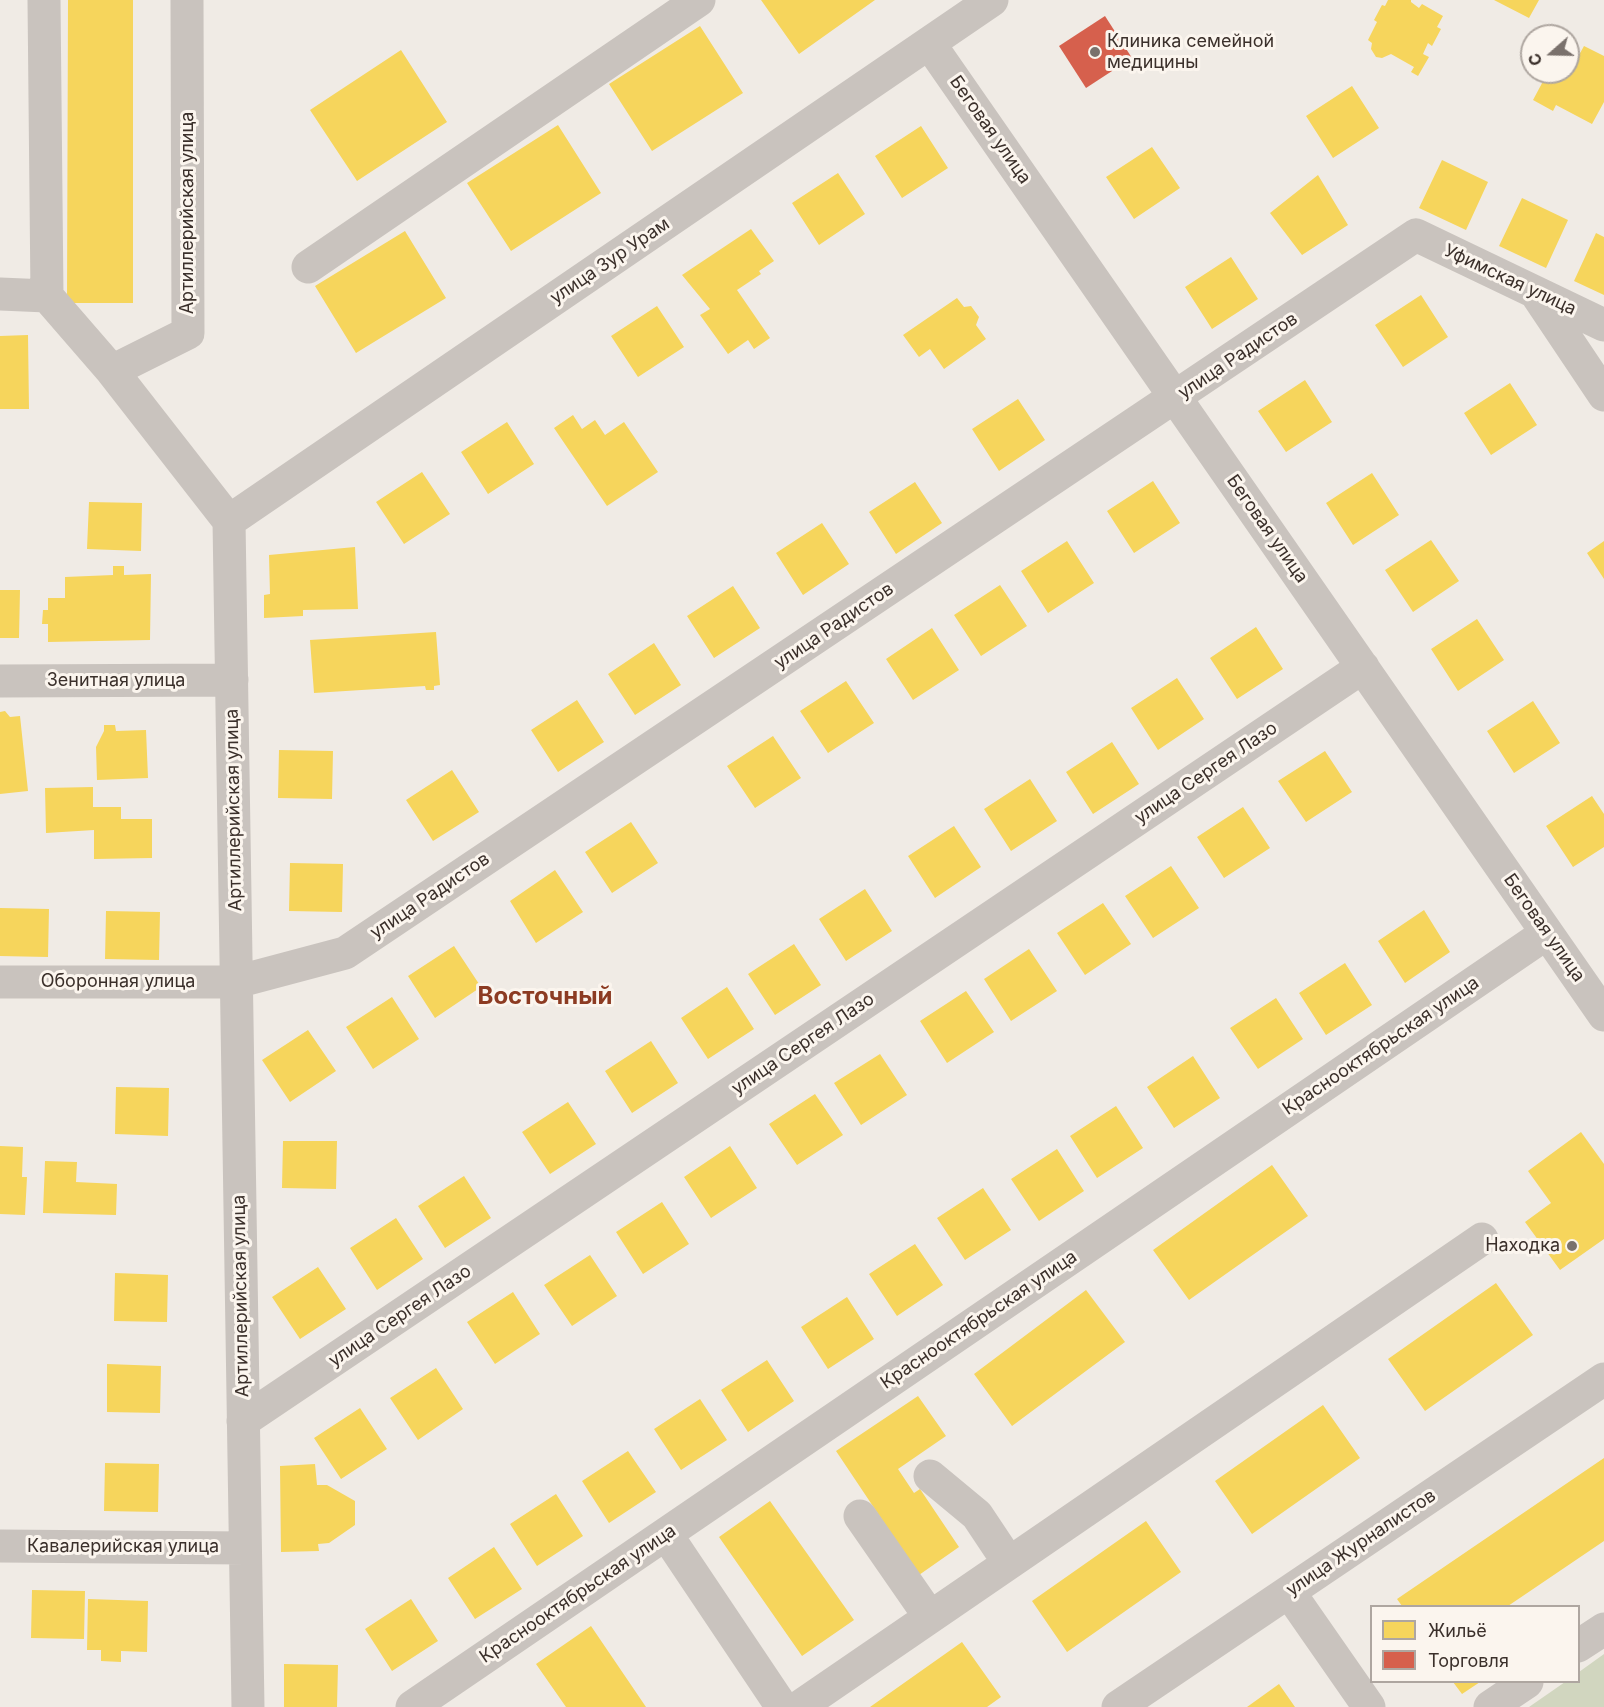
<!DOCTYPE html>
<meta charset="utf-8">
<style>
body{margin:0}
#map{position:relative;width:1604px;height:1707px;overflow:hidden;background:#f0ebe5;font-family:Inter,sans-serif}
canvas{display:block}
.legend{position:absolute;left:1370px;top:1605px;width:210px;height:78px;box-sizing:border-box;background:#fbf5ee;border:2px solid #aea6a0;margin:0;padding:8px 10px;list-style:none;font-size:18px;color:#3b302b}
.legend li{display:flex;align-items:center;gap:12px;height:30px}
.legend b{width:30px;border:2px solid #aea6a0}
.north{position:absolute;left:1520px;top:24px;width:60px;height:60px;box-sizing:border-box;background:#fbf5ee;border:2px solid #aea6a0;border-radius:50%;rotate:250deg;font-size:16px;font-weight:700;line-height:24px;text-align:center;color:#3b302b}
.north::after{content:'';display:block;margin:auto;width:21px;height:27px;background:#7a716c;clip-path:polygon(50% 0,100% 100%,50% 72%,0 100%)}
</style>
<div id="map">
<canvas width="1604" height="1707"></canvas>
<ul class="legend">
<li><b style="height:16px;background:#f6d55c"></b>Жильё</li>
<li><b style="height:16px;background:#d6604d"></b>Торговля</li>
</ul>
<div class="north">С</div>
</div>
<script>
const g = document.querySelector('canvas').getContext('2d');
g.lineJoin = 'round';
function fill(path, color) {
  g.fillStyle = color;
  g.fill(path, 'evenodd');
}
function stroke(path, color, width, dash) {
  g.strokeStyle = color;
  g.lineWidth = width;
  g.lineCap = dash ? 'butt' : 'round';
  g.setLineDash(dash || []);
  g.stroke(path);
}
function write(font, color, halo, rows, align = 'center') {
  g.font = font + ' Inter,sans-serif';
  g.lineWidth = 6;
  g.setLineDash([]);
  g.textBaseline = 'middle';
  g.strokeStyle = halo;
  g.fillStyle = color;
  for (const [text, x, y, turn = 0] of rows) {
    g.save();
    g.translate(x, y);
    g.rotate((+turn || 0) * Math.PI / 180);
    g.textAlign = isNaN(turn) ? turn : align;
    if (halo) g.strokeText(text, 0, 0);
    g.fillText(text, 0, 0);
    g.restore();
  }
}
const green = new Path2D(`
 M1604,1654v53h-75l36,-25h13l1,-10z`);
const homes = new Path2D(`
 M68,0h65v303h-66z
 M761,0h114l-76,54z
 M1388,0h23v2l8,6 3,-4 21,12 -6,11 4,2 -9,17 -4,-3 -5,11 6,3 -11,19 -7,-4 3,-5 -23,-13 -9,4 -6,-1 -5,-8 1,-6 -4,-3 9,-18 -3,-2 8,-15 3,1z
 M1494,0h45l-10,18z
 M700,26l43,67 -91,58 -43,-67z
 M1584,46l20,10v46l-12,22 -36,-19 -3,6 -20,-11 15,-28h20v-22l11,5z
 M401,50l46,72 -90,59 -47,-71z
 M1352,86l27,42 -46,30 -27,-42z
 M558,125l43,68 -90,58 -44,-68z
 M921,126l27,42 -46,30 -27,-42z
 M1152,147l28,41 -46,31 -28,-42z
 M1442,160l46,22 -22,48 -47,-22z
 M838,173l27,41 -46,31 -27,-42z
 M1318,175l30,50 -46,30 -32,-42z
 M1522,198l46,22 -22,48 -47,-22z
 M751,229l23,32 -15,10 2,3 -24,16 33,48 -16,11 -6,-9 -20,14 -28,-39 10,-6 -28,-34z
 M405,231l41,67 -90,55 -41,-67z
 M1596,233l8,4v58l-30,-14z
 M1231,257l27,42 -46,30 -27,-42z
 M1421,295l27,42 -45,30 -28,-42z
 M957,298l7,9 7,-1 8,11 -3,8 10,14 -42,30 -14,-20 -11,8 -16,-22z
 M657,306l27,41 -46,30 -27,-41z
 M28,335l1,74h-29v-73z
 M1305,380l27,42 -46,30 -28,-41z
 M1510,383l27,42 -46,30 -27,-42z
 M1018,399l27,41 -46,31 -27,-42z
 M573,415l9,14 13,-9 10,15 19,-13 34,50 -51,34 -53,-78z
 M507,422l27,42 -46,30 -27,-42z
 M422,472l28,42 -46,30 -28,-42z
 M1372,473l27,42 -46,30 -27,-42z
 M1153,481l27,42 -46,30 -27,-42z
 M915,482l27,41 -46,31 -27,-42z
 M89,502l53,1 -1,48 -54,-2z
 M822,523l27,41 -46,31 -27,-42z
 M1431,540l28,41 -46,31 -28,-42z
 M1067,541l27,42 -46,30 -27,-42z
 M1604,541v38l-17,-26z
 M355,547l3,62 -55,1v6l-39,2v-23l6,-1 -1,-39z
 M113,566h11v9l27,-1 -1,66 -102,2v-18h-6l1,-14h5v-12h17v-21l48,-2z
 M1000,585l27,41 -46,30 -27,-41z
 M733,586l27,42 -46,30 -27,-42z
 M0,590h20l-1,48h-19z
 M1477,619l27,41 -46,31 -27,-42z
 M1256,627l27,42 -46,30 -27,-41z
 M932,628l27,42 -46,30 -27,-41z
 M436,632l4,53 -6,1v4h-8l-1,-4 -111,7 -4,-53z
 M654,643l27,42 -46,30 -27,-41z
 M1177,678l27,41 -46,31 -27,-42z
 M846,681l28,42 -46,30 -28,-42z
 M577,700l27,42 -46,30 -27,-42z
 M1533,701l27,42 -46,30 -27,-42z
 M5,711l5,6 10,-1 8,75 -28,3v-82z
 M104,725h11l1,6 30,-1 2,48 -51,2 -1,-33 8,-16z
 M773,736l28,42 -46,30 -28,-42z
 M1112,742l27,42 -46,30 -27,-42z
 M279,750l54,1 -1,48 -54,-1z
 M1325,751l27,41 -46,30 -28,-41z
 M452,770l27,42 -46,29 -27,-41z
 M1030,779l27,42 -46,30 -27,-42z
 M93,787v20h28v12h31v39l-58,1v-29l-48,3 -1,-45z
 M1592,796l12,18v33l-31,20 -27,-41z
 M1243,807l27,41 -46,30 -27,-41z
 M631,822l27,41 -46,30 -27,-41z
 M954,826l27,41 -46,31 -27,-42z
 M290,863l53,1 -1,48 -53,-1z
 M1171,866l28,42 -46,30 -28,-42z
 M555,870l28,42 -47,31 -26,-42z
 M865,889l27,42 -46,30 -27,-42z
 M1103,903l28,41 -46,31 -28,-42z
 M0,908l49,1 -1,48 -48,-1z
 M1424,910l26,42 -45,31 -27,-42z
 M106,911l54,1 -1,48 -54,-1z
 M794,944l27,41 -46,30 -27,-41z
 M454,946l27,41 -46,31 -27,-42z
 M1029,949l28,42 -46,30 -27,-42z
 M1345,963l27,42 -46,30 -27,-42z
 M727,987l27,42 -46,30 -27,-41z
 M966,991l28,41 -47,31 -27,-42z
 M392,997l27,42 -46,30 -27,-42z
 M1276,998l27,41 -45,30 -28,-41z
 M308,1030l28,41 -46,31 -28,-42z
 M651,1041l27,42 -46,30 -27,-42z
 M880,1054l27,41 -46,30 -27,-42z
 M1193,1056l27,42 -46,30 -27,-41z
 M116,1087l53,1 -1,48 -53,-2z
 M815,1094l28,41 -46,30 -28,-41z
 M568,1102l28,42 -46,30 -28,-42z
 M1116,1106l27,42 -46,30 -27,-42z
 M1581,1132l23,32v75l-44,31 -35,-48 26,-19 -23,-32z
 M283,1141h54l-1,48 -54,-1z
 M0,1146l23,1 -1,30h5l-2,38 -25,-1z
 M730,1146l27,42 -46,30 -27,-41z
 M1057,1149l27,42 -45,30 -28,-42z
 M45,1161l32,1 -1,20 41,2 -1,31 -73,-2z
 M1272,1165l36,51 -119,84 -36,-50z
 M464,1176l27,42 -46,30 -27,-42z
 M983,1188l28,42 -46,30 -28,-42z
 M662,1202l27,42 -46,30 -27,-42z
 M396,1218l27,41 -46,31 -27,-42z
 M915,1244l28,41 -46,31 -28,-42z
 M590,1255l27,41 -45,30 -28,-41z
 M318,1267l28,42 -46,30 -28,-42z
 M115,1273l53,2 -1,47 -53,-1z
 M1496,1283l37,52 -108,76 -37,-52z
 M1086,1290l39,52 -113,84 -38,-52z
 M513,1292l27,42 -45,30 -28,-42z
 M847,1297l27,42 -46,30 -27,-42z
 M767,1360l27,41 -46,31 -27,-42z
 M107,1364l54,2 -1,47 -53,-1z
 M436,1368l27,41 -45,31 -28,-42z
 M918,1396l28,40 -48,33 16,24 6,-4 39,58 -40,28 -83,-124z
 M700,1399l27,41 -46,30 -27,-41z
 M1323,1405l37,53 -108,76 -37,-53z
 M360,1408l27,41 -46,30 -27,-41z
 M628,1451l28,41 -47,31 -27,-42z
 M1604,1458v83l-96,65h-106l-5,-7z
 M105,1463l54,1 -1,48 -54,-1z
 M315,1464l2,21h10l28,16v24l-26,18 -11,1 1,7 -38,1 -1,-86z
 M556,1494l27,42 -46,30 -27,-42z
 M770,1501l84,119 -52,36 -83,-119z
 M1146,1521l35,51 -114,80 -35,-51z
 M494,1547l28,42 -47,30 -27,-41z
 M32,1590l53,1 -1,48 -53,-1z
 M88,1599l60,2 -1,51 -26,-1v11l-20,-1v-11h-14z
 M411,1599l27,42 -46,30 -27,-42z
 M591,1626l55,81h-80l-30,-43z
 M962,1642l39,55 -14,10h-117z
 M284,1664l54,1 -1,42h-53z
 M1453,1682h27l-18,12z
 M1279,1684l16,23h-48z`);
const shops = new Path2D(`
 M1105,16l27,42 -46,30 -27,-42z`);
const minor = new Path2D(`
 M187,0l1,333 -76,38 117,150 19,1186
 M929,43l675,972
 M308,267l391,-267
 M1535,292l69,103
 M0,294l47,2 -3,-296
 M47,296l65,75
 M229,521l763,-521
 M0,681l232,-1
 M0,982h236l109,-29 1071,-718 188,90
 M243,1421l1120,-754
 M930,1476l47,39 32,48
 M860,1516l70,101
 M666,1534l116,173
 M0,1546l245,2
 M1289,1592l80,115
 M1578,1646l26,-17
 M412,1707l1135,-774
 M799,1707l683,-468
 M1118,1707l486,-328
 M1490,1707l37,-25`);
const markers = [
 [1095,52,6,"#7a716c"],
 [1572,1246,6,"#7a716c"]
];
const poiNames = [
 ["Клиника семейной",1107,42],
 ["медицины",1107,63],
 ["Находка",1560,1246,"right"]
];
const streetNames = [
 ["Беговая улица",990,130,55],
 ["Артиллерийская улица",188,213,-90],
 ["улица Зур Урам",610,261,-34],
 ["Уфимская улица",1510,280,25],
 ["улица Радистов",1238,356,-34],
 ["Беговая улица",1267,529,55],
 ["улица Радистов",834,626,-34],
 ["Зенитная улица",116,681],
 ["улица Сергея Лазо",1206,773,-34],
 ["Артиллерийская улица",234,810,-91],
 ["улица Радистов",430,896,-34],
 ["Беговая улица",1544,928,55],
 ["Оборонная улица",118,982],
 ["улица Сергея Лазо",803,1044,-34],
 ["Краснооктябрьская улица",1381,1046,-34],
 ["Артиллерийская улица",241,1296,-91],
 ["улица Сергея Лазо",400,1316,-34],
 ["Краснооктябрьская улица",979,1320,-34],
 ["улица Журналистов",1361,1543,-34],
 ["Кавалерийская улица",123,1547],
 ["Краснооктябрьская улица",578,1594,-34]
];
const districtNames = [
 ["Восточный",545,997]
];
fill(green, '#d1d6bf');
fill(homes, '#f6d55c');
fill(shops, '#d6604d');
stroke(minor, '#c9c3be', 33);
for (const [x, y, r, color] of markers) {
  const dot = new Path2D();
  dot.arc(x, y, r, 0, 2 * Math.PI);
  g.fillStyle = color;
  g.fill(dot);
  stroke(dot, '#fbf5ee', 2);
}
write('18px', '#3b302b', '#fbf5ee', poiNames, 'left');
write('18px', '#3b302b', '#fbf5ee', streetNames);
write('bold 24px', '#8c3b22', '#fbf5ee', districtNames);
</script>
